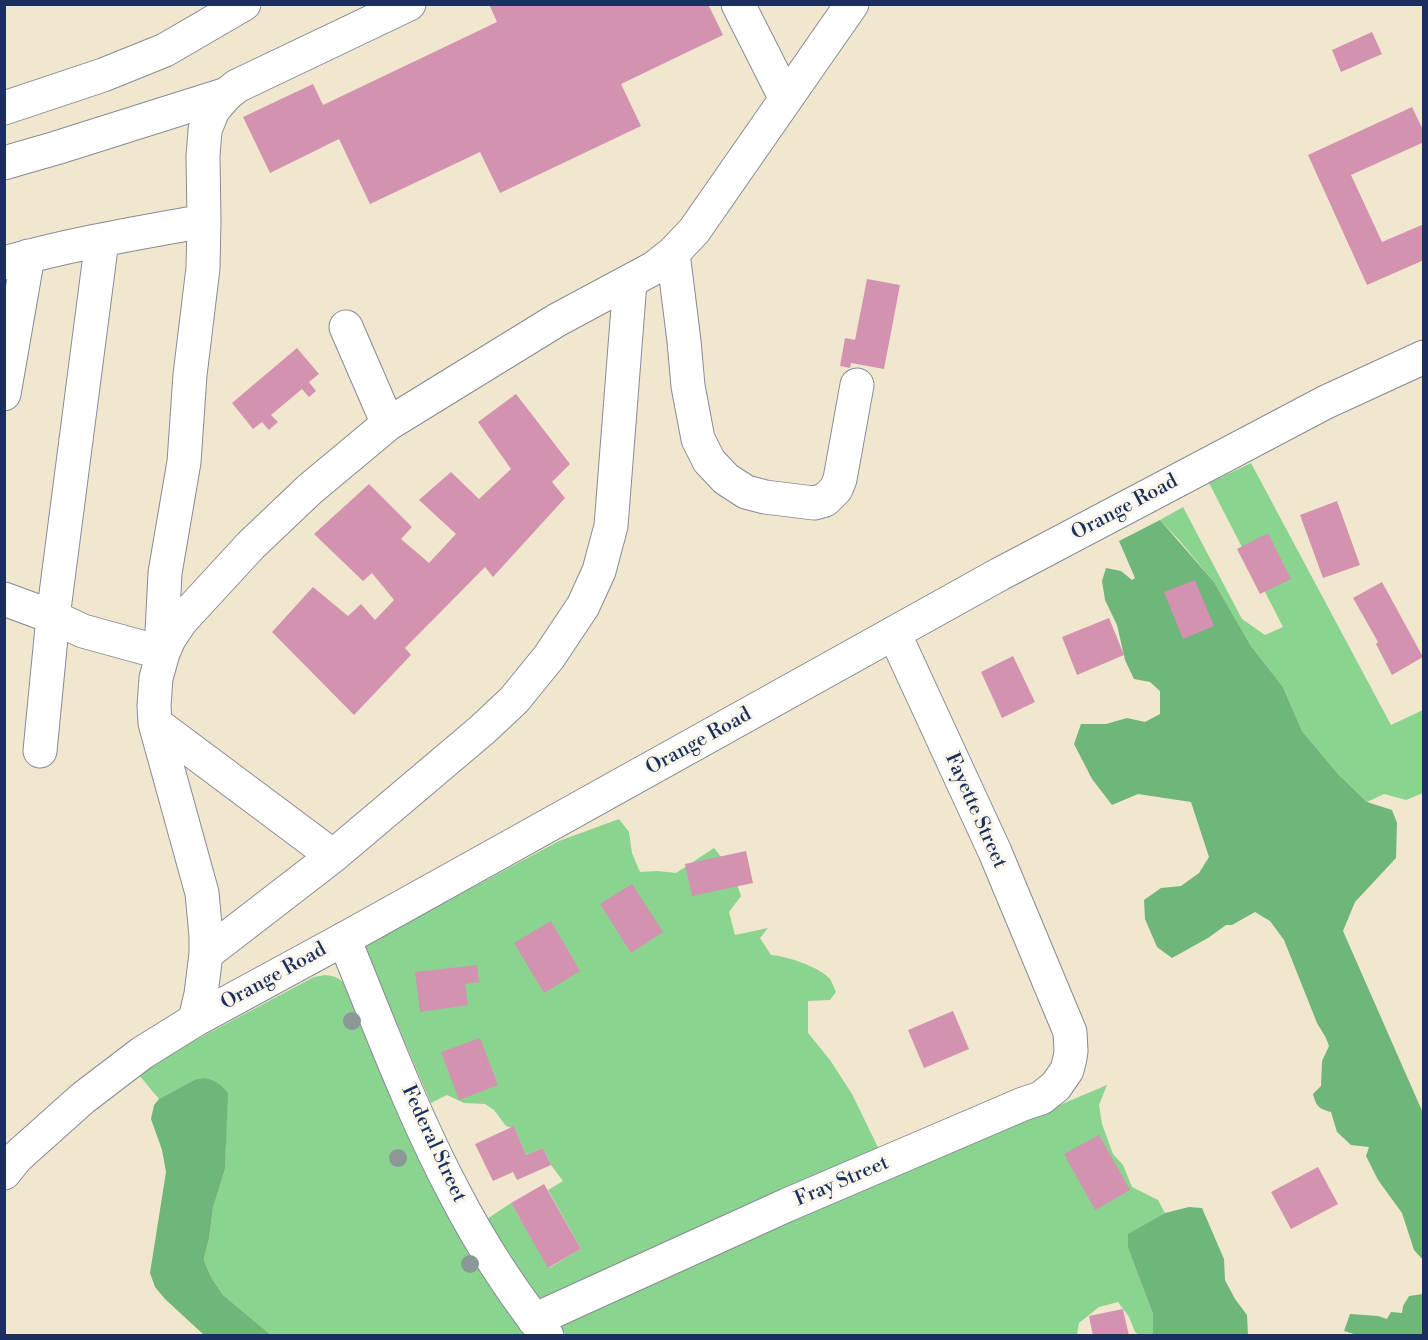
<!DOCTYPE html>
<style>
body{margin:0}
#map{position:relative;width:1428px;height:1340px;overflow:hidden;background:#f1e7ce;font-family:"Libre Bodoni",serif}
canvas{display:block}
.frame{position:absolute;inset:0;border:6px solid #1b2f5e;pointer-events:none}
</style>
<div id="map">
<canvas width="1428" height="1340"></canvas>
<div class="frame"></div>
</div>
<script>
const g = document.querySelector('canvas').getContext('2d');
g.lineJoin = 'round';
function fill(path, color) {
  g.fillStyle = color;
  g.fill(path, 'evenodd');
}
function stroke(path, color, width, dash) {
  g.strokeStyle = color;
  g.lineWidth = width;
  g.lineCap = dash ? 'butt' : 'round';
  g.setLineDash(dash || []);
  g.stroke(path);
}
function write(font, color, halo, rows, align = 'center') {
  g.font = font + ' "Libre Bodoni",serif';
  g.lineWidth = 6;
  g.setLineDash([]);
  g.textBaseline = 'middle';
  g.strokeStyle = halo;
  g.fillStyle = color;
  for (const [text, x, y, turn = 0] of rows) {
    g.save();
    g.translate(x, y);
    g.rotate((+turn || 0) * Math.PI / 180);
    g.textAlign = isNaN(turn) ? turn : align;
    if (halo) g.strokeText(text, 0, 0);
    g.fillText(text, 0, 0);
    g.restore();
  }
}
const green = new Path2D(`
 M1251,463l140,262 32,-15v83l-17,7 -22,-6 -17,8 -29,-28 -36,-43 -19,-44 -32,-41 -37,-64 -35,-42 -19,-20 23,-13 59,112 23,16 18,-8 -74,-144z
 M619,819l10,13 3,21 8,19 18,-1 18,2 38,-25 19,24 8,24 -12,16 6,23 33,-7 -8,10 11,17c15,1 49,12 59,24 2,3 4,9 6,13l-6,8 -22,1v32l22,27 22,34 40,82 215,-91 -8,20 3,19 11,30 10,11 9,22 26,13 7,13 -37,22 7,29 18,50v21h-14l-4,-3 -6,-15 -11,-15 -19,5 -20,16 -2,12h-511l-85,-112 30,-20 38,65 32,-19 -33,-59 15,-9 -12,-16 -8,-17 -17,7 -11,-26 -9,-3 -12,-16 -9,-6 -21,-1 -17,-8 -16,8 -52,-121 -19,-34 199,-107z
 M325,975c12,1 16,4 23,13l182,347h-259l-48,-40 -12,-18 -6,-14 -1,-5 5,-19 4,-31 12,-39 2,-76 -33,-13 -35,19 -20,-24 53,-33 122,-65z`);
const forest = new Path2D(`
 M1160,520l54,62 37,64 32,41 19,44 36,43 29,28 25,8 5,13 -1,35 -41,44 -12,29 80,182v147l-9,-10 -12,-37 -24,-33 -12,-24 3,-9 -18,-2 -14,-13 -6,-20c-12,-3 -15,-6 -18,-18l8,-8 1,-25 7,-15 -3,-8 -9,-15 -33,-83 -14,-19 -15,-9 -23,13h-6l-18,13 -36,20 -15,-11 -12,-28 -1,-19 17,-12 20,-2 18,-13 10,-16 -18,-55 -53,-8 -26,11 -20,-26 -18,-35 7,-20h25l21,-6 18,4 15,-8v-23l-10,-9 -16,-3 -9,-19 -8,-35 -12,-25 -3,-19 4,-13 15,3 11,9 3,-2 -16,-37z
 M204,1078c11,2 17,6 24,15l-3,76 -12,39 -4,31 -5,19 1,5 6,14 12,18 48,40h-67l-39,-36 -10,-12 -5,-14 16,-101 -4,-22 -11,-31 3,-14 5,-6 35,-19z
 M1189,1207l13,1 22,51 1,21 10,19 12,16 1,20h-95v-21l-25,-67v-13l37,-21z
 M1423,1294v41h-66l-13,-4 6,-17 28,2 9,3 4,-7 11,1 1,-7 6,-10z`);
const building = new Path2D(`
 M489,4h219l15,31 -102,49 20,42 -141,67 -20,-41 -110,52 -31,-65 -69,34 -27,-56 70,-33 10,21 174,-83z
 M1372,32l10,22 -41,18 -9,-22z
 M1412,107l12,25v10l-73,33 31,67 42,-18v36l-57,25 -59,-130z
 M867,279l33,6 -16,84 -33,-6 -1,5 -10,-2 5,-28 10,2z
 M297,348l22,26 -10,8 7,9 -7,6 -7,-8 -31,26 7,7 -9,8 -7,-8 -9,7 -21,-26z
 M516,394l54,70 -18,18 13,16 -72,79 -8,-10 -80,81 6,7 -57,60 -82,-83 41,-45 35,29 13,-12 14,16 19,-20 -22,-27 -9,8 -49,-47 55,-50 43,43 -11,12 28,24 27,-29 -37,-34 32,-28 28,27 32,-30 -33,-47z
 M1337,501l23,64 -37,13 -23,-63z
 M1268,533l23,46 -31,15 -23,-45z
 M1195,580l19,46 -31,13 -19,-47z
 M1382,582l41,75 -31,18 -16,-31 2,-2 -25,-44z
 M1109,618l15,37 -47,20 -15,-38z
 M1013,656l22,46 -33,16 -21,-46z
 M746,851l7,32 -61,13 -7,-32z
 M632,884l31,48 -32,21 -31,-49z
 M551,921l29,50 -36,22 -30,-50z
 M477,965l2,17 -14,2 3,21 -48,7 -5,-40z
 M953,1011l16,38 -45,19 -16,-38z
 M480,1038l18,47 -39,15 -18,-48z
 M514,1126l12,29 17,-7 8,17 -34,15 -4,-8 -20,9 -18,-37z
 M1099,1135l31,55 -35,20 -31,-56z
 M1318,1167l20,37 -47,25 -20,-37z
 M544,1184l37,65 -33,19 -37,-65z
 M1123,1309l6,27h-36l-4,-20z`);
const minor = new Path2D(`
 M738,4l48,95
 M852,4l-158,227 -21,22 11,88 4,45 10,53 11,22 17,18 20,13 19,5 49,6 11,-3 11,-11 4,-10 17,-94
 M4,108l99,-33 62,-25 79,-46
 M4,163l52,-15 171,-54
 M4,263c66,-19 133,-30 200,-42
 M346,327l42,97
 M4,394l24,-138
 M4,599l49,18 30,14 80,22 6,-14 12,-18 70,-76 59,-56 78,-65 169,-104 97,-52 19,-15
 M155,723l178,133
 M40,751l13,-134 49,-377
 M344,939c35,85 68,174 111,255 26,50 57,98 92,142
 M206,954l127,-98 149,-126 32,-30 35,-43 34,-51 16,-35 12,-45 19,-244
 M195,1020l6,-26 5,-40v-18l-4,-43 -47,-170 -1,-17 2,-28 7,-25 -1,-21 3,-59 19,-111 6,-87 13,-107 1,-47 -1,-65 2,-26 8,-20 14,-16 10,-8 172,-82
 M534,1320l253,-115 236,-101 18,-6 15,-12 11,-16 3,-12 1,-7 -1,-19 -75,-180 -101,-219`);
const major = new Path2D(`
 M4,1173l13,-16 66,-59 59,-45 53,-33 149,-81 656,-365 326,-172 98,-45`);
const trees = [
 [352,1021],
 [398,1158],
 [470,1264]
];
const streetNames = [
 ["Orange Road",1125,508,-28],
 ["Orange Road",699,742,-29],
 ["Fayette Street",975,811,66],
 ["Orange Road",274,977,-29],
 ["Federal Street",433,1144,65],
 ["Fray Street",842,1182,-23]
];
fill(green, '#8ad490');
fill(forest, '#6fb67a');
fill(building, '#d392b0');
stroke(minor, '#868b96', 35);
stroke(major, '#868b96', 35);
stroke(minor, '#fff', 33);
stroke(major, '#fff', 33);
g.fillStyle = '#8b9897';
for (const [x, y] of trees) {
  g.beginPath();
  g.arc(x, y, 9, 0, 2 * Math.PI);
  g.fill();
}
write('20px', '#1b2f5e', '#fbf7ec', streetNames);
</script>
